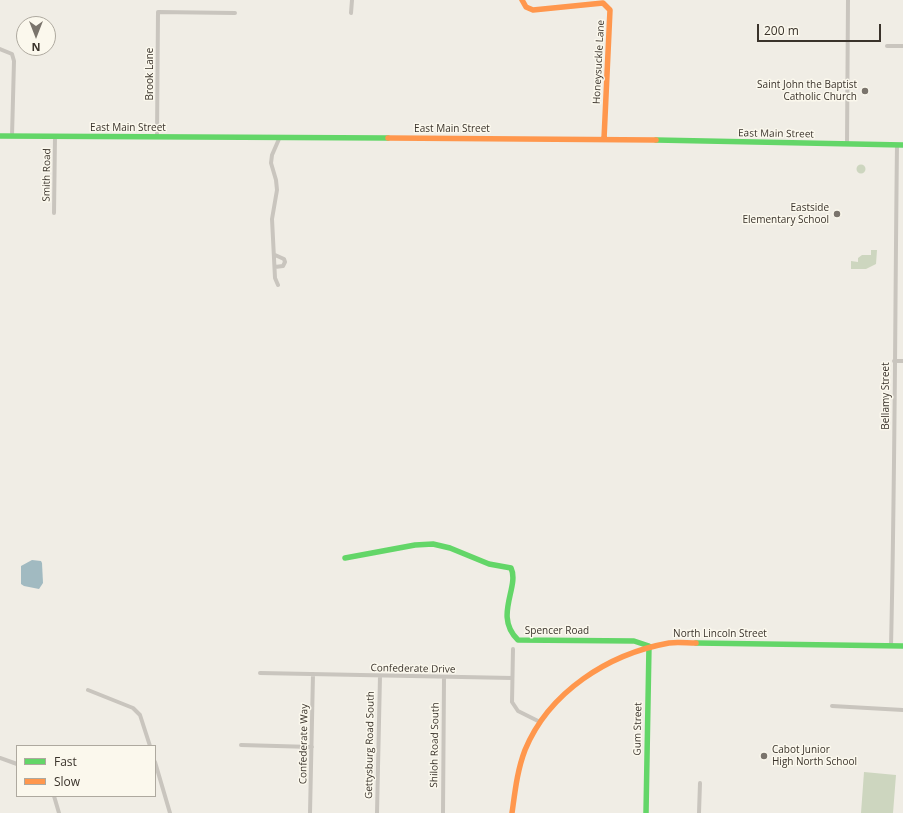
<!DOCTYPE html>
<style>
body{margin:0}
#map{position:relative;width:903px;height:813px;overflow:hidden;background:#f0ede5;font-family:"Open Sans",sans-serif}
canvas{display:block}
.legend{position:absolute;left:16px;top:745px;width:140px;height:52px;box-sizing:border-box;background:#fbf8ed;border:1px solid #aea99f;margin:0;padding:5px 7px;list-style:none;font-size:12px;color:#3a332b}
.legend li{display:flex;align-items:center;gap:8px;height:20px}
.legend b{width:20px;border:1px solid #aea99f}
.north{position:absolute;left:16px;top:16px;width:40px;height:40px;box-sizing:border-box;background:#fbf8ed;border:1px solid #aea99f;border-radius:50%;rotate:180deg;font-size:11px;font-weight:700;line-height:16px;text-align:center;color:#3a332b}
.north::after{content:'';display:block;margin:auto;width:14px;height:18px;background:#7a746c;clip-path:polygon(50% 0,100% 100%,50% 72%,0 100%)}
.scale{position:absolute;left:757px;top:24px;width:124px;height:18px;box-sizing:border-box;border:2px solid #3a332b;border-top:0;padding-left:5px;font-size:12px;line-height:14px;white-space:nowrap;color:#3a332b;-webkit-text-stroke:3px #fbf8ed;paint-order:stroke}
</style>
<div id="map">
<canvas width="903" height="813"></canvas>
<ul class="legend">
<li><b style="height:5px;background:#63d668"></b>Fast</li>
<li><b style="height:5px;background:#ff974d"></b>Slow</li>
</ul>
<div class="north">N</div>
<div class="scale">200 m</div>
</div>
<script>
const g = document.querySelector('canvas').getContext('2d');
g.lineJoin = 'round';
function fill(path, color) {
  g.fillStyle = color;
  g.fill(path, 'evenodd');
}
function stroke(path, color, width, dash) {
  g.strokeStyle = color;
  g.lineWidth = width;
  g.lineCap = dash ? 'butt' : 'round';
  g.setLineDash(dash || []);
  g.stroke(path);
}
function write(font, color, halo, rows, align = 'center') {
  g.font = font + ' "Open Sans",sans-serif';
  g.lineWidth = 3;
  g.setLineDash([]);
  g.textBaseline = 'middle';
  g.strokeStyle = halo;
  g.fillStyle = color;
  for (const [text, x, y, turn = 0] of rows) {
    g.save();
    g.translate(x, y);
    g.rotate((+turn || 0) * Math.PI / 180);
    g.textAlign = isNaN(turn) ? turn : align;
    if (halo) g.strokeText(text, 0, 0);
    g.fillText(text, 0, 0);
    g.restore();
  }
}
const green = new Path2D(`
 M856.5 169a4.5 4.5 0 1 1 9 0a4.5 4.5 0 1 1-9 0Z
 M871,250h6l-1,14 -10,5h-15v-8l7,1v-4l4,-3h9z
 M864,772l32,3 -3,38h-32z`);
const water = new Path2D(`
 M32,560l9,1 1,2 1,20 -4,6 -15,-3 -3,-2v-18z`);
const street = new Path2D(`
 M351,13l1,-13
 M887,46h16
 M0,49l12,5 2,7 -2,75
 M157,137l1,-125 77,1
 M847,144l1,-144
 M54,213l1,-76
 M275,255l9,4 1,3 -2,4 -8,1
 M278,285l-3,-7 -3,-59 5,-29 -1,-10 -5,-17 1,-8 7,-16
 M894,361h9
 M891,646c4,-167 4,-334 6,-501
 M513,649l-1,53 6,9 22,11
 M260,673l252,5
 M88,690l45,18 7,7 10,31
 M832,706l71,4
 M241,745l71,2
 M0,758l17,6
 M155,762l15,51
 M54,796l5,17
 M310,813l3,-139
 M377,813l3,-137
 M443,813l1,-135
 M699,813l1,-30`);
const fast = new Path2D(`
 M0,136l388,2
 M656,140l247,5
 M345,558l70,-13 18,-1 17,4 39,16 22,4c9,19 -18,48 7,72l116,1 15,5 -3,167
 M696,643l207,3`);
const slow = new Path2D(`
 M522,0l4,7 7,3 70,-7 7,7 -6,129
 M388,138l268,2
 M512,813c3,-21 5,-42 13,-63 24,-58 83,-96 144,-107 8,-1 18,0 27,0`);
const markers = [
 [865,91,4,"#7a746c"],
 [837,214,4,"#7a746c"],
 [764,756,4,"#7a746c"]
];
const streetNames = [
 ["Honeysuckle Lane",599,62,-87],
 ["Brook Lane",150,74,-90],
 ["East Main Street",128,128],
 ["East Main Street",452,129],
 ["East Main Street",776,134,1],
 ["Smith Road",47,175,-89],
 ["Bellamy Street",886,396,-90],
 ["Spencer Road",557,631],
 ["North Lincoln Street",720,634],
 ["Confederate Drive",413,669,1],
 ["Gum Street",638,729,-89],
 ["Confederate Way",304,744,-89],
 ["Gettysburg Road South",370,745,-89],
 ["Shiloh Road South",435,745,-89]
];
const poiNames = [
 ["Saint John the Baptist",857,85],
 ["Catholic Church",857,97],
 ["Eastside",829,208],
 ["Elementary School",829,220],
 ["Cabot Junior",772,750,"left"],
 ["High North School",772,762,"left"]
];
fill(green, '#cdd6bf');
fill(water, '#a1bac1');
stroke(street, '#c9c5be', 4);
stroke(fast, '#63d668', 5.5);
stroke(slow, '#ff974d', 5.5);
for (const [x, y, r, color] of markers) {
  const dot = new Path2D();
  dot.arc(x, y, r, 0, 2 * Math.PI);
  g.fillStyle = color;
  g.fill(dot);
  stroke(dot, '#fbf8ed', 1.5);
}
write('10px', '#3a332b', '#fbf8ed', streetNames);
write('10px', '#3a332b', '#fbf8ed', poiNames, 'right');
</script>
